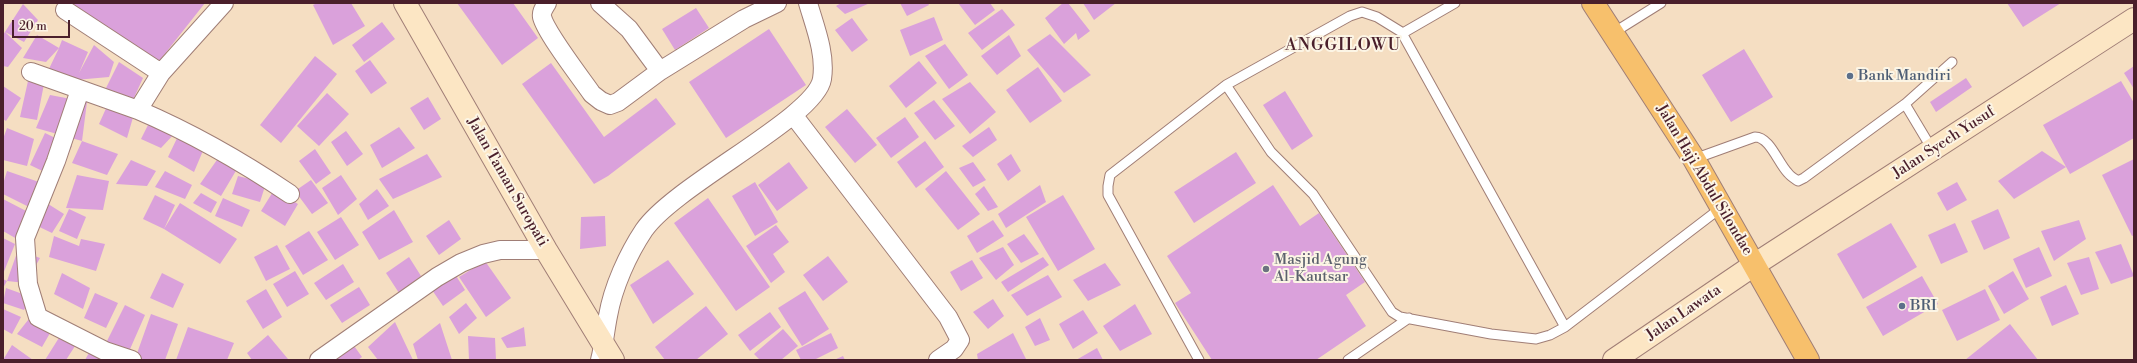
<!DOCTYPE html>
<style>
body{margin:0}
#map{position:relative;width:2137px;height:363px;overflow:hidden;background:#f5dec2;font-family:"Libre Bodoni",serif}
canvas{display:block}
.frame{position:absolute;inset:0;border:4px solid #4a1f2b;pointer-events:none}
.scale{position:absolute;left:12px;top:20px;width:58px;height:18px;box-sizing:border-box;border:2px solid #4a1f2b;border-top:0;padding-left:5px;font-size:12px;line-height:14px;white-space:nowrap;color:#4a1f2b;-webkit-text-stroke:3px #fcf5e5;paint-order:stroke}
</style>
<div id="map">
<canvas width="2137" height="363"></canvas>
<div class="frame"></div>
<div class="scale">20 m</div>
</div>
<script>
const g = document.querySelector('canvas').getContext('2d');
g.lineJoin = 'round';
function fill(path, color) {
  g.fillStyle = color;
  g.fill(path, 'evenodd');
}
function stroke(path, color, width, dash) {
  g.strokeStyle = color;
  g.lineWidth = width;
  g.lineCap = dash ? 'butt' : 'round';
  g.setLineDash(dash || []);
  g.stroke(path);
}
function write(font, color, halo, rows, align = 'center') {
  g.font = font + ' "Libre Bodoni",serif';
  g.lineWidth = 4;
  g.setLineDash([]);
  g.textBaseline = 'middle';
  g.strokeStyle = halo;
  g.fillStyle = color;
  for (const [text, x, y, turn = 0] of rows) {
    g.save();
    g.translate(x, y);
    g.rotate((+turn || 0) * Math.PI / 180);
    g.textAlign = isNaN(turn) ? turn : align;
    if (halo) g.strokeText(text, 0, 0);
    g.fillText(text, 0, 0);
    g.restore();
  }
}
const building = new Path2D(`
 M72,3h133l-49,62z
 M317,3h34l14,23 -32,19 -20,-40z
 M457,3h56l25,35 -36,27z
 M841,3h29l-25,11 -9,-8z
 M900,3h28l1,2 -22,11z
 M958,3h32l5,7 -20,15z
 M1063,3h5l22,28 -12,9 -2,-7 -12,11 -19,-26z
 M1083,3h33l-22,17z
 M2007,3h54l-38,24z
 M23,4l15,16 -14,22 -19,-10 17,16 -14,19 -5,-1v-31z
 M696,8l13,20 -34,22 -13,-21z
 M1002,9l13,16 -33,25 -14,-17z
 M934,17l9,23 -33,16 -10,-26z
 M852,18l16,22 -16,12 -17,-22z
 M382,22l13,17 -31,23 -12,-17z
 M769,29l37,56 -80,53 -37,-56z
 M1050,34l41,41 -27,18 -37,-43z
 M37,35l22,13 3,-8 26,12 -9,21 15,-28 20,17 -5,15 -34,3 -28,-7 12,-25 -13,14 -23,-4z
 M1009,35l12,21 -24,19 -16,-19z
 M945,44l23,31 -19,14 -24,-33z
 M1744,49l29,48 -42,25 -29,-47z
 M315,56l22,18 -56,69 -21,-18z
 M370,60l17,23 -16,11 -16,-23z
 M919,61l18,22 -31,25 -17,-22z
 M119,62l24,16 -10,22 -28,-10z
 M551,63l53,74 52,-39 20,26 -68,52 -14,8 -72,-100z
 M2134,66v23l-10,-16z
 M1038,67l24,34 -32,22 -24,-33z
 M1966,78l6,9 -36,25 -6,-10z
 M28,81l16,3 -7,36 -17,-3z
 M2121,81l13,22v35l-64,36 -27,-49z
 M970,82l26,30 -26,22 -28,-35z
 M3,86l18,12 -15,23 -3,-2z
 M1285,91l28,45 -21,14 -29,-45z
 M327,93l22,21 -30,32 -22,-20z
 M50,95l37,7 -5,39 -46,-13z
 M428,97l13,22 -17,11 -14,-22z
 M934,100l21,26 -20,14 -21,-27z
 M108,104l26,10 -7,24 -28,-14z
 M847,109l30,36 -22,18 -30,-36z
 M905,117l14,20 -28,21 -15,-20z
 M150,121l25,12 -14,15 -20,-9z
 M399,127l16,21 -33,20 -12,-23z
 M989,127l8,13 -24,17 -11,-11z
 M7,128l27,11 -7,27 -24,-6v-21z
 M346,131l17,23 -16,12 -16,-24z
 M180,132l25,14 -11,26 -26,-15z
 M45,133l27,13 -15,32 -27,-13z
 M82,141l36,13 -11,21 -35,-12z
 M925,141l19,26 -28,21 -19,-26z
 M315,149l16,24 -15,11 -17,-23z
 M2042,151l24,16 -52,32 -16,-18z
 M1236,152l20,31 -62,40 -20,-31z
 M427,154l15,23 -49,22 -14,-20z
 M1011,154l10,17 -13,10 -11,-17z
 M219,157l18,12 -16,27 -21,-12z
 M2134,159v76l-2,1 -30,-61z
 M131,160l25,11 -9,15 -31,-2z
 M789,162l19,26 -31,23 -19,-26z
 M973,162l13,18 -13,7 -14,-19z
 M7,171l32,11 -10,25 -26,-13v-10z
 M165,171l27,14 -7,14 -30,-12z
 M946,171l34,43 -22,16 -33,-41z
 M77,175l32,6 -6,29 -37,-2z
 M341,175l16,24 -19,16 -16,-27z
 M238,176l28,7 -6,19 -28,-8z
 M311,180l17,23 -16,11 -17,-23z
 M755,182l23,40 -23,14 -23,-40z
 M1957,182l10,18 -20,11 -10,-18z
 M1040,185l6,17 -40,26 -8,-14z
 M1273,185l27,41 19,-13 46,69 -19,13 20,31 -50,34h-104l-37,-57 16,-10 -24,-37z
 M984,186l14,21 -10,4 -13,-17z
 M377,189l12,17 -21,14 -9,-16z
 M274,190l24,14 -13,22 -24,-15z
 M201,193l16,9 -6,11 -18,-10z
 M155,195l20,10 -11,24 -21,-10z
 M1063,195l32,54 -37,22 -32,-54z
 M223,198l27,12 -8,17 -27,-11z
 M708,198l62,89 -34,24 -62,-88z
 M3,199l27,14 -13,26 -14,-8z
 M45,202l19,12 -12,19 -21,-10z
 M180,203l57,36 -17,25 -56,-35z
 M69,209l17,8 -9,22 -18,-8z
 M1998,209l12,29 -26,12 -13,-29z
 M394,210l19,32 -34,18 -17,-28z
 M605,216l1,30 -26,3 1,-32z
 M341,217l18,28 -24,15 -18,-28z
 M449,220l12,19 -22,16 -13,-19z
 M993,220l11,16 -27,17 -10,-17z
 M2079,220l7,19 -32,22 -13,-30z
 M1891,223l26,44 -54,32 -26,-45z
 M1955,223l13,29 -27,12 -13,-29z
 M776,225l13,17 -16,12 12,18 -14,11 -25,-37z
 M309,231l19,29 -25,15 -18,-29z
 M1024,234l15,20 -18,9 -14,-19z
 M54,236l25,10 2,-7 24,5 -9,27 -47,-14z
 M3,238l12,6 -12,30z
 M2121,244l13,32 -23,8 -16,-32z
 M277,245l13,24 -24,12 -12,-24z
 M1003,247l11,18 -18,15 -17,-22z
 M2039,247l13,29 -26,12 -13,-29z
 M18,250l22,8 -14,25 -19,-2z
 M828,256l20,26 -25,19 -20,-26z
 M409,257l12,19 -22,17 -13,-20z
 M1043,257l6,8 -41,27 -7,-10z
 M2089,257l10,32 -18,6 -14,-32z
 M668,260l26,34 -41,30 -23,-39z
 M972,260l11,18 -22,13 -11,-19z
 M485,261l26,37 -25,19 -27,-40z
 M1105,263l16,22 -33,16 -15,-21z
 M343,264l11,18 -28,18 -12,-17z
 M295,271l14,23 -22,13 -14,-23z
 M453,271l12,19 -22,16 -13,-19z
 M2013,271l16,28 -25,15 -16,-28z
 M62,273l28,15 -7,21 -29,-15z
 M162,273l22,11 -11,24 -23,-10z
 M1048,275l14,22 -35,19 -16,-21z
 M1922,276l16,28 -55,32 -17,-29z
 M3,279l4,2 -4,7z
 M2066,285l13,29 -27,12 -12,-29z
 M359,287l11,18 -28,18 -12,-18z
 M6,288l25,9 -7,13 -21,-7z
 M266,289l16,28 -19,12 -17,-28z
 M1985,289l15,31 -43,21 -15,-31z
 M805,291l24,38 -27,17 -24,-38z
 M95,293l23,10 -12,25 -22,-10z
 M993,299l11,17 -16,13 -15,-17z
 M466,303l11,15 -18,16 -10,-17z
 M1135,304l17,30 -32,17 -17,-25z
 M125,305l20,10 -18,41 -22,-11z
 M706,306l22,28 -32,26h-31l-10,-13z
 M3,309l18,8 -9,17 -9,-5z
 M36,310l21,11 -15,26 -25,-13z
 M1083,310l15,23 -25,16 -14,-25z
 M770,312l11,15 -31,24 -12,-16z
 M151,314l27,10 -13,36 -30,-1z
 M1040,318l10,22 -15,6 -10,-19z
 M395,322l18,38h-35l-10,-13z
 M440,323l12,37h-34l-5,-16z
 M2010,324l28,36h-73z
 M188,327l46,16 -7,17h-51z
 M524,327l2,19 -19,2 -6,-10z
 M783,329l15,17 -17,14h-21l-6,-6z
 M62,333l15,10 -11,17h-21z
 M831,333l7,15 -24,12h-13l-5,-10z
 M1013,333l13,26 -48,1 -1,-6z
 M268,335l20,24 -1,1h-35l-5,-7z
 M468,336l27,2 1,22h-27z
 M352,343l10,14 -4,3h-29z
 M12,345l21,15h-30z
 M1097,348l6,12h-27z
 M90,351l14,6 -1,3h-18z
 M843,356l2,4h-11z`);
const lane = new Path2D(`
 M1455,3l-52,30v2l162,292
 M1403,33l-26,-16 -15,-5 -12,4 -124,69 45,67 42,42 79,118 8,5 91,17 45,5 14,-4 15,-8 157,-120
 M1613,33l48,-30
 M1905,104l27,45
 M1694,159l61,-22c15,0 23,26 33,36 2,3 7,6 10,8l6,-3 101,-74 47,-42
 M1199,360l-91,-165v-9l2,-11 116,-90
 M1348,360l61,-42`);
const street = new Path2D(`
 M547,3c-3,5 -6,9 -5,14 4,16 39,61 50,77l9,7 9,4 8,-3 42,-31
 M600,3l29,26 31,42 84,-52 33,-16
 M65,10l96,63 63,-70
 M31,72l107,38 23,-37
 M80,90l-24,71 -31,77 3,46 10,33 67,34 27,9
 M138,110c54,23 103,51 152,84
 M794,116l154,201 12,23 -6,9 -16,11
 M319,360l118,-83 24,-14 22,-9 17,-4h46
 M600,360c4,-15 5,-29 8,-44 5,-29 20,-62 36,-86 31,-45 172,-113 178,-151 4,-25 -7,-52 -14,-76`);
const secondary = new Path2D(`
 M405,3l141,247 67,110
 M1614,360l140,-95 380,-246`);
const highway = new Path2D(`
 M1593,3l101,156 114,201`);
const markers = [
 [1850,76,4,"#5c6f8a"],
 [1266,269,4,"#6b7280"],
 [1902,306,4,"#5c6f8a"]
];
const serviceNames = [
 ["Bank Mandiri",1858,76],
 ["BRI",1910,306]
];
const streetNames = [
 ["Jalan Syech Yusuf",1944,143,-33],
 ["Jalan Haji Abdul Silondae",1704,180,59],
 ["Jalan Taman Suropati",507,182,60],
 ["Jalan Lawata",1684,313,-34]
];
const worshipNames = [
 ["Masjid Agung",1274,260],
 ["Al-Kautsar",1274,277]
];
const quarterNames = [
 ["ANGGILOWU",1343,46]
];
fill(building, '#daa1db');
stroke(lane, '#a07e76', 11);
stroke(street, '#a07e76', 20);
stroke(secondary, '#a07e76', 24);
stroke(highway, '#a07e76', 24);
stroke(lane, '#fff', 9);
stroke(street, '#fff', 18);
stroke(secondary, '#fce6c4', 22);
stroke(highway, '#f7c06c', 22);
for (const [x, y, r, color] of markers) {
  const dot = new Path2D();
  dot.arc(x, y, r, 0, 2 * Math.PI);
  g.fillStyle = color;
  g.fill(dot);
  stroke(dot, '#fcf5e5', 1.5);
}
write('15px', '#4e5e75', '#fcf5e5', serviceNames, 'left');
write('15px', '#4a1f2b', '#fcf5e5', streetNames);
write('15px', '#5b616d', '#fcf5e5', worshipNames, 'left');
g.letterSpacing = '1px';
write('17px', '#4a1f2b', '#fcf5e5', quarterNames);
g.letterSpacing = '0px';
</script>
